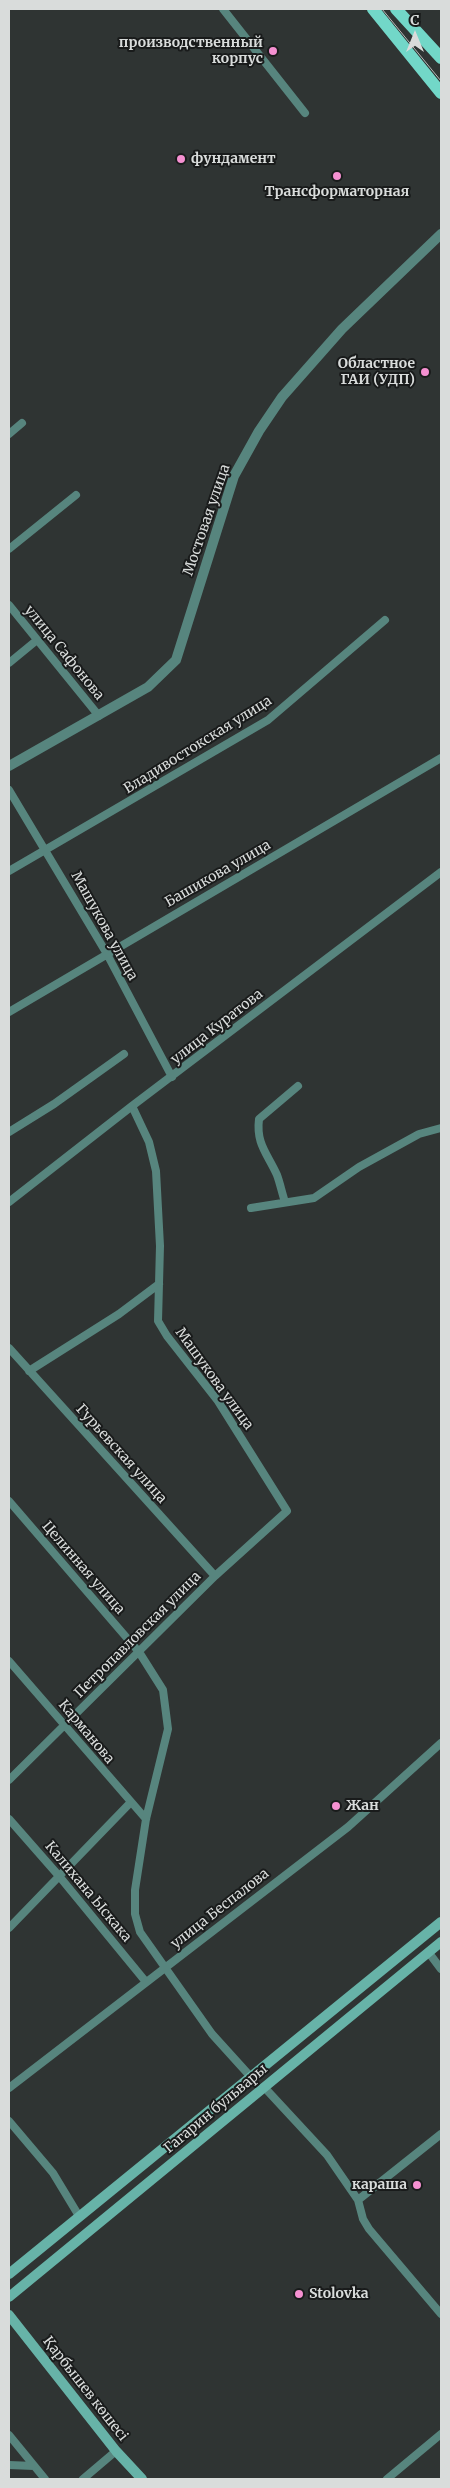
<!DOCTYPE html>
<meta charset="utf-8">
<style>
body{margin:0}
#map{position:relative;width:450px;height:2488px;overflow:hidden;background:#2f3433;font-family:Merriweather,serif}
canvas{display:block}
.frame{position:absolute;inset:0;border:10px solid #d9dcdb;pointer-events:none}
.north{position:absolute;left:390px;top:10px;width:50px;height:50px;-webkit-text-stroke:4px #191b1b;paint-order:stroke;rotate:0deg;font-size:14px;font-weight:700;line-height:20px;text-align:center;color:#d9dcdb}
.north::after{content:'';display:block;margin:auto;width:18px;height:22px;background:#d9dcdb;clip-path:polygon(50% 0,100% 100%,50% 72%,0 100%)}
</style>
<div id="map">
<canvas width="450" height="2488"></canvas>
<div class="frame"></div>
<div class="north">С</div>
</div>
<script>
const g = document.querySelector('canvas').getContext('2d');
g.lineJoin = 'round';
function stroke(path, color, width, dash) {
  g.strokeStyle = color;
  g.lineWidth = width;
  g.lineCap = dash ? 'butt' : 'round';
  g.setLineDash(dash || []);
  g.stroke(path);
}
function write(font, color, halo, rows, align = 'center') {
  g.font = font + ' Merriweather,serif';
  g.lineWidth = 4;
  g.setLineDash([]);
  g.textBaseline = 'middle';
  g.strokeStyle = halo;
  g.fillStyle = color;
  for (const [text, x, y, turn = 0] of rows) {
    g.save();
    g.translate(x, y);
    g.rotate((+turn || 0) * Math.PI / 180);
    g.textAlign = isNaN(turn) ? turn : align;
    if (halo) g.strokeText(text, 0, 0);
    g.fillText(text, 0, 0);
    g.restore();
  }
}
const minor = new Path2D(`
 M223,9l82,104
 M9,434l13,-11
 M9,549l67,-54
 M9,605l90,111
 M9,663l28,-23
 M9,790l98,164 65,123
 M9,871l259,-151 117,-100
 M9,1012l432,-254
 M9,1132l45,-28 70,-50
 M9,1202l123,-96 309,-234
 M285,1202c-3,-9 -5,-19 -8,-27 -10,-22 -21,-31 -18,-56l39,-33
 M251,1208l63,-10 45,-31 60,-33 22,-6
 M9,1348l206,228
 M29,1371l90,-57 40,-30
 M9,1501l130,151 24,38 5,39 -22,90 -11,71v24l5,18 72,102 38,42
 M9,1661l137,158
 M9,1780l206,-204 72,-65 -69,-110 -51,-65 -9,-15 2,-75 -4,-75 -7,-29 -17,-36
 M9,1819l50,57 87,106
 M9,1928l121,-125
 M429,1953l12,16
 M264,2087l63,68 31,45 5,19 6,10 72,85
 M9,2088l339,-261 93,-84
 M9,2121l44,52 26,43
 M358,2200l83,-66
 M9,2435l36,44
 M9,2465l25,1
 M83,2479l33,-28
 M387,2479l54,-45`);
const tertiary = new Path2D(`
 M9,766l139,-79 28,-27 58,-184 25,-45 23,-34 60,-68 99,-95`);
const secondary = new Path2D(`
 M9,2274l432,-352
 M9,2297l432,-355
 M9,2315l107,136 26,28`);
const primary = new Path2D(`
 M373,9l68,84
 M396,9l45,49`);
const tram = new Path2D(`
 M382,9l59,72`);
const markers = [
 [273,51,5,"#f590d1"],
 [181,159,5,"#f590d1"],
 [337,176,5,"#f590d1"],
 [425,372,5,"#f590d1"],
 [336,1806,5,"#f590d1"],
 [417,2185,5,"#f590d1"],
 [299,2294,5,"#f590d1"]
];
const poiNames = [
 ["производственный",263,43],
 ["корпус",263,59],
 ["фундамент",191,159,"left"],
 ["Трансформаторная",337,192,"center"],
 ["Областное",415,364],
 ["ГАИ (УДП)",415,380],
 ["Жан",346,1806,"left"],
 ["караша",407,2185],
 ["Stolovka",309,2294,"left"]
];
const streetNames = [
 ["Мостовая улица",207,520,-71],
 ["улица Сафонова",64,653,51],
 ["Владивостокская улица",198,745,-32],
 ["Башикова улица",218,874,-30],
 ["Машукова улица",104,926,61],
 ["улица Куратова",217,1027,-38],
 ["Машукова улица",214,1379,54],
 ["Гурьевская улица",121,1454,48],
 ["Целинная улица",83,1568,49],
 ["Петропавловская улица",138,1635,-45],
 ["Карманова",86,1732,50],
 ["Калихана Ыскака",88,1892,50],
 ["улица Беспалова",220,1909,-38],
 ["Гагарин бульвары",216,2109,-40],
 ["Қарбышев көшесі",85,2389,52]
];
stroke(minor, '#57857e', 8);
stroke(tertiary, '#57857e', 10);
stroke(secondary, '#67b3a8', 10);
stroke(primary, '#72d7c8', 12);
stroke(tram, '#b9bcbb', 1);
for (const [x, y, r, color] of markers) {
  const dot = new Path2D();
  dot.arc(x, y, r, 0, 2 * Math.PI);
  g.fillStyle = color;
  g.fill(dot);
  stroke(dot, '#191b1b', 2);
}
write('bold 14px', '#d9dcdb', '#191b1b', poiNames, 'right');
write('14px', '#d9dcdb', '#191b1b', streetNames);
</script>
